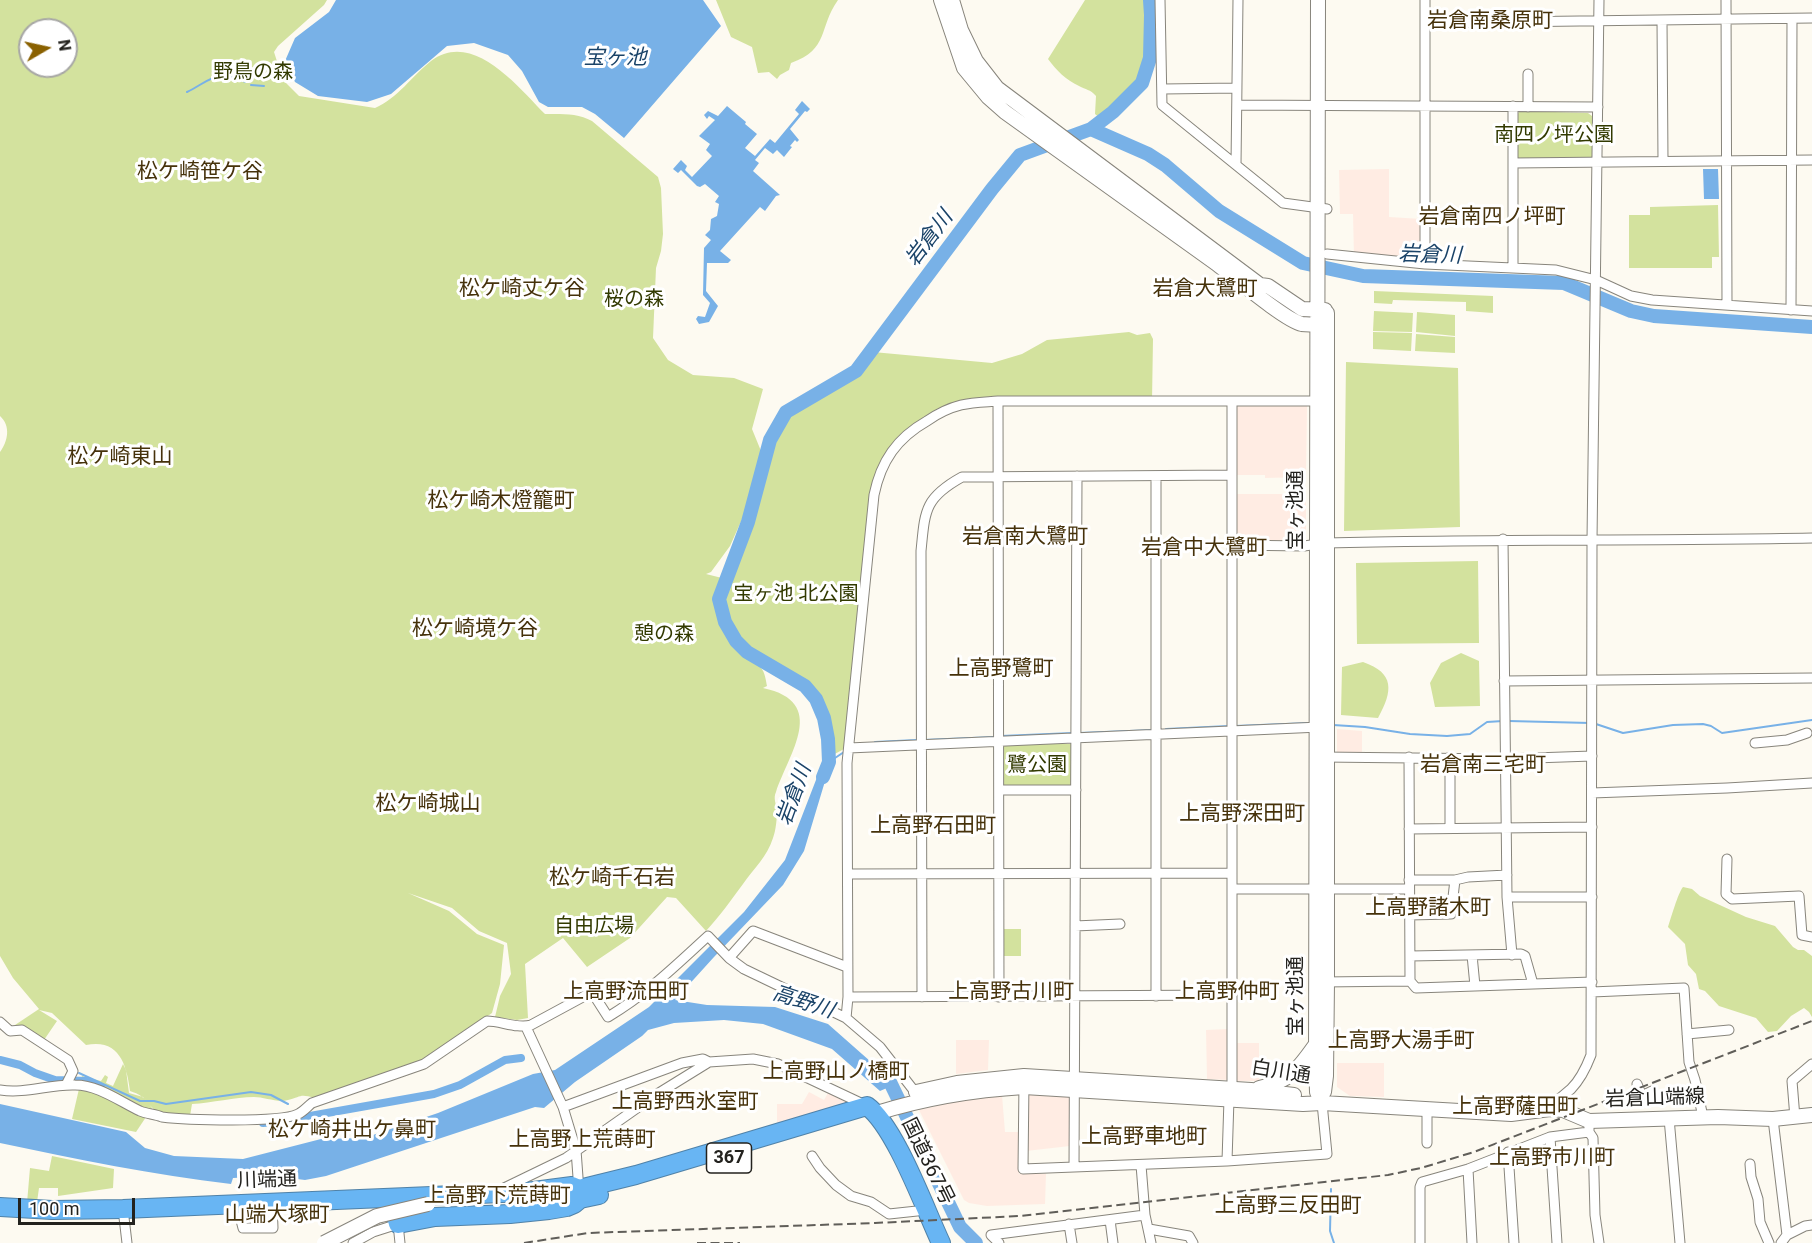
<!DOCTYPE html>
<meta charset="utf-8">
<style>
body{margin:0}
#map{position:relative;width:1812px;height:1243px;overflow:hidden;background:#fdfaf1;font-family:Roboto,sans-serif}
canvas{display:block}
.north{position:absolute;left:18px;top:18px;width:60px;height:60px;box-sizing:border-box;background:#fff;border:2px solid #a7a7a5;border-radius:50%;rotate:81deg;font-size:16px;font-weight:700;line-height:24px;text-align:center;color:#23221e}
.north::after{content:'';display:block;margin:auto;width:21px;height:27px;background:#8a6101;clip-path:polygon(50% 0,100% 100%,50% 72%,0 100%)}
.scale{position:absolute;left:18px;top:1198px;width:117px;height:27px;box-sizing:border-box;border:3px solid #23221e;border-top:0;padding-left:8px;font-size:18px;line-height:21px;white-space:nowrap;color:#23221e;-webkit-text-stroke:4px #fff;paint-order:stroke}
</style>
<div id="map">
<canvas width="1812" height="1243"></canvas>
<div class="north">N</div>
<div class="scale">100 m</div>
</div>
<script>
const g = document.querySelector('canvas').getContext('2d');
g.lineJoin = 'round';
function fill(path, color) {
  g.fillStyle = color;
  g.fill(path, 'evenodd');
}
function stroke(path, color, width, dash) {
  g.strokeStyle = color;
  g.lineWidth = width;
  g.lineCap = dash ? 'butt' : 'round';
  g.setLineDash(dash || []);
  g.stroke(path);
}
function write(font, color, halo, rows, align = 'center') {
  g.font = font + ' Roboto,"Noto Sans JP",sans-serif';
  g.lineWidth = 6;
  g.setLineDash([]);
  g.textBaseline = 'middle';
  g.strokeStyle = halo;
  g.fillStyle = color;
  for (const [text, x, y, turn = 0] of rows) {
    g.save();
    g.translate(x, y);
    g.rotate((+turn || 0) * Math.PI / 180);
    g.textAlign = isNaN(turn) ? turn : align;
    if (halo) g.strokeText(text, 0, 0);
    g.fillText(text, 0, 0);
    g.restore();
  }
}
const commercial = new Path2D(`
 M1389,169v48l33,2v37l-2,3 -66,-3 -1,-42h-13l-1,-44z
 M1239,405h68l-1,72 -41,1v-3h-31l1,-65z
 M1235,494h71v48l-67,-1 -4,-3z
 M1337,729l25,2v23l-25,1z
 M1229,1029v51l-22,-1 -1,-49z
 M956,1040h33l-1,30 -32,4z
 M1235,1043h24v38h-23z
 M1337,1063h47v34l-34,-1 -13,-9z
 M809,1092l15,8 4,-7 20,10 -71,22v-21h25z
 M1026,1094l46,3 -2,49 -44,5z
 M1002,1095l3,37h15l-1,42h27l-1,30 -58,2 -18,-3 -5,-3 -45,-90 47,-11z`);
const green = new Path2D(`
 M0,0h327l-3,5 -46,41 -4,6 9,28 16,16 76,12c23,-10 37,-32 56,-47 42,-32 88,27 114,53 16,0 33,-1 47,7l66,56 3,11 2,46 -2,17 -5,17 -3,70 15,22 25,15 41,3 29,11 -11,40 9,22 -6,39 -25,56 -19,26 -5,2 16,4c-9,29 -6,51 17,73 7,6 17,11 22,17 4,4 5,13 6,18l-4,2c66,14 26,65 13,104 -3,6 0,12 1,18 0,8 -1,20 -4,28 -6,19 -19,30 -30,46 -12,16 -23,32 -37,47l-30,-33 -9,-1 -37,41 -43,29 -24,-29 -38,26 3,54 -11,2 -22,-3 5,-21 11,-22 -4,-31 -28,-12 -27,-23 -44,-15 41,18 28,23 27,11 -4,39 -8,29 -71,50 -106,35c-16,-5 -14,-1 -27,2 -10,3 -24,-3 -34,-3 -19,0 -42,6 -62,7l-2,12c-10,0 -24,1 -33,-5 -12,-7 -8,-14 -27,-20 -3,-26 -11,-53 -44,-46l-34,-32 -13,-3 18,11 -13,19 -22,-15 -10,2 27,-18 -26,-31 -13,-22v-504c8,-11 11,-26 0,-36zM30,30h36v36h-36z
 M716,0h122c-20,28 -8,49 -47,63l-2,7 -9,5 -3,4 -8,-7 -11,1 -6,-26 -21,-10z
 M1085,0h60c5,22 8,52 -3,73 -8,15 -29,35 -42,45l-5,-4 1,-18c-6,-7 -10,-6 -17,-10 -13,-6 -23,-16 -31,-27z
 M1520,111l68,2 4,3v41l-4,3h-69l-3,-2 1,-43z
 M1718,205l1,52h-7v11h-83v-53h21v-8z
 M1374,291l119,5v17l-27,-2v-9l-73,-2 -1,4 -18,-1z
 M1374,311l39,2 -1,19 -39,-1z
 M1417,312l38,3v21l-39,-4z
 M1129,332l8,3 13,-2 3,6 -1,62 -190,4 -49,24 -35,50 -34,270 -13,7c2,-15 1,-27 -3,-41 -10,-38 -37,-39 -67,-56 -5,-3 -12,-5 -16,-10 -9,-10 -21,-34 -24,-48l38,-98 -1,-9 13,-49 13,-25 14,-11 58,-36 17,-21 119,11 30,-9 25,-14z
 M1373,332l39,1 -1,18 -38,-2z
 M1416,334l39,3v16l-40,-2z
 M1346,362l112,6 2,159 -116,4z
 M1478,561l1,82 -122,1 -1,-81z
 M1461,653l18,8 1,45 -45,1 -5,-24 11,-20z
 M1363,662c32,11 30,29 15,56l-37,-3 1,-48z
 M1006,744h65l2,2v39l-3,3h-66l-3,-4 1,-36z
 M1683,887l9,2 8,7 46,21 29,9 18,21 5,3h6l8,6v61l-3,-5 -5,-4 -13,8 -14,15 -9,1 -12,-14 -37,-12 -14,-15 -6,-2 -3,-15 -8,-9 -3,-21 -17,-17c3,-9 10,-34 15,-40z
 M1002,929h19v27h-19z
 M123,1064l3,6 3,23 14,4 9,11 -16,24 -64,-13 10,-43 19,5 4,-6 3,2 -2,6 7,3z
 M52,1156l62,13 -1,19 -55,8v-8h-19l-2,14 -10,1 3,-35 19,3z`);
const water = new Path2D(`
 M336,0h367l18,26 -97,112 -29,-24 -13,-7h-34l-9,-5 -17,-31 -14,-16 -34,-12 -27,3 -56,48 -24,8 -49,-6 -23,-14 -10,-21 10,-23 34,-26z
 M802,101l8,8 -3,3 -2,-1 -15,18 9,11 -2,2 -2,-2 -5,6 2,1 -8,10 -7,-7 -4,4 -8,-6 -10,12 4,3 -6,8 27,24 -4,1 -11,15 -5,-4 -40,44 11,9 -3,3h-21l-1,28 12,15 -9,16 -10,2 -3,-5 2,-3 7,1 5,-14 -7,-8 1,-47 7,-8 -6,-5 5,-5 1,-11 6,-3 2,-12 -4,-2 4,-6 -14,-12 -5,3 -3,-1 -16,-16 -3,3 -5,-4 8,-9 6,6 -2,4 7,7 20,-21 -6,-6 4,-6 -11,-8 16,-16 -6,-4 -2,3 -3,-4 4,-4 10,5 9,-10 19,16 -1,2 12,10 -12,14 10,8 15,-17 5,4 24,-29 -4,-4z
 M1703,169h15l1,30h-15z
 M832,758l-28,93 -21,34 -69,72 -39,43 32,5 68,2 53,17 68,60 -16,7 -48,-42 -69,-25 -39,-4 -50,3 -26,7 -6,6 -67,46 -31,26 -9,-1 -209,69 -21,4 -32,-4 -40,2 -2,6c-78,-9 -154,-25 -231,-41v-39l126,28 19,16 29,8 69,3 78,-20 43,-1 74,-25 95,-39 22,-4 94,-63 95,-95 41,-52 36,-93z`);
const stream = new Path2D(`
 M228,76l18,6
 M251,85l13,1
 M187,92c13,-6 22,-15 36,-17
 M1509,721l81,2
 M1596,724l27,9 50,-8 30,-1 8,2 11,7 90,-13
 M1333,725l32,2 45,7 37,2 23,-2 17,-12 16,-1
 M1235,726l75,-3
 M1166,729l63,-3
 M1079,733l75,-3
 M1001,736l72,-3
 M923,740l72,-3
 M875,742l42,-2
 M829,762l15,-10
 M79,1073l61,28h14l12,3 85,-12 20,3 17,9
 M1331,1189l-1,42 4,12`);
const canal = new Path2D(`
 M0,1060l20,5 15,8 20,7 32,1 14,6
 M263,1123c14,0 37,-10 47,-7l124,-22 26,-9 45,-25 16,-2`);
const river = new Path2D(`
 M1091,129l57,25 17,11 54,46 84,52 60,13 201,7 67,28 23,5 158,11
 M823,777l6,-15 -1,-23 -4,-21 -8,-19 -11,-13 -58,-34 -11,-11 -11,-19 -6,-23 29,-77 22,-82 16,-28 70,-41 136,-182 28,-34 71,-26 22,-17 29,-29 8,-25 1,-43 -1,-15
 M881,1074l9,8 70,145 16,16`);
const street = new Path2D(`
 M1160,0l2,105 74,60
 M1238,0l-2,165 47,38 44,6
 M1726,0l1,304
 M1662,20l1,141
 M1425,23l387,-5
 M1163,89l74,-1
 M1237,105l361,2
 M1513,106v161
 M1528,107v-33
 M1513,163l299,-3
 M1327,254l98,10 131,6 40,10 35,16 21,4 160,11
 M1425,264v-264
 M1791,310l1,-291
 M998,401l1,596
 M1232,401v687
 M1503,539l4,358 5,58
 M1232,545l72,1 22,-3c162,-4 324,-2 486,-5
 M1504,681l308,-3
 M1755,743l32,-3 20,-7
 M849,748l471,-21
 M1322,757l183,2 87,-3
 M1409,757l1,224 6,7 176,-6
 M1450,757v71
 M999,790h77
 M1592,793l135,-5 85,-5
 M1409,829l183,-2
 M1727,859l-1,35 6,5 67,-3 3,39 10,2
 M848,874l384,-1
 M1409,880h46l13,-3 39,-2
 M1232,889h177
 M1507,897h85
 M1409,915l42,-1 4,-34
 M1075,926l45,-2
 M1472,955l3,31
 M1410,956l111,-2 4,2 8,28
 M729,958l24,-27 94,36
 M1322,982l88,-1
 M1592,992l92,-4 5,74 6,18 8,37
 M1156,996v-520
 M848,997l384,-2
 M922,997l-1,-446c4,-40 3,-53 41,-74l270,-2
 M846,1018l2,-21 -1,-234 27,-268c7,-34 23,-57 53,-74 10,-7 22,-13 34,-16 12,-3 25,-3 37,-4h323
 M0,1022l10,9 12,-1 46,30 5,11 -7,14
 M526,1027l37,80
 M1687,1034l42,-4
 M1024,1082l-1,87 204,-8 100,-7 -5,-51
 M1637,1084l5,12 10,-5
 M0,1090c26,4 49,-6 75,-5 23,0 44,16 65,26 7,3 15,3 22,6 22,3 119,6 136,-3 5,-2 10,-8 14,-11l112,-39 63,-43c14,0 30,8 44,4l61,-33 16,25c40,-24 66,-50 100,-81l21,22 15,11 102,49 34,29 35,45
 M1427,1109v34
 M1550,1109c6,-9 13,-13 21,-20 10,-10 15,-21 20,-34l1,-515 7,-540
 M1669,1118l11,125
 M1795,1118l-3,-37 20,-17
 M1773,1119l14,116 -6,8
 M1589,1127v5l4,6 2,77 4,28
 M1550,1137l7,106
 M1508,1152l6,91
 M812,1156l8,12 16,17 15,11 20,6 18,12 28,-3 7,-3
 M1227,1161l2,-62
 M1750,1164l1,13 7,22 2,23 9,21
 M1141,1165l4,50 6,28
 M1074,1167l3,-691
 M1468,1169l4,74
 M502,1189l64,-31 88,-62 55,-34 44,-3 25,5 87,41
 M579,1191l-3,-41 -13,-43 119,-44 21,-4 6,3
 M237,1205l6,23h30l-1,-25
 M123,1209l4,34
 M1110,1220l3,23
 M1069,1224l3,19
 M1149,1229l40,7 4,7
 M1787,1235l18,-9 7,-1
 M353,1243l20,-11 25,-8 2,19
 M999,1243l-8,-8 154,-20
 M1420,1243v-56l2,-5 46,-13 82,-32 39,-5`);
const secondary = new Path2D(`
 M941,0l23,68 24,29 17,15 212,152c16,12 69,57 85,60 7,1 16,0 23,0
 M952,0l9,30 15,31 21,27 263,197 8,1 34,23 23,1
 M1318,0l-2,1062 1,30 5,11
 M1259,1088c31,-6 40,-20 57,-44
 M916,1092l41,-9 67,-7 227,14 43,5
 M1324,1092l2,-16 1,-94v-669
 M877,1113c48,-15 96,-23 147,-26l279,17 19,-1 189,11 39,-5 13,1 26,11 129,-4 55,2 39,-4`);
const highway = new Path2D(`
 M392,1199l6,25 37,-7 75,-3 39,-4 18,-3 7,-3 6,-5 19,-4
 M0,1207l52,3 71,-1 403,-17 46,-6 7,3 57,-14 231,-69c28,20 58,103 74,137`);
const rail = new Path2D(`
 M524,1243l64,-10 287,-10 145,-7 368,-41 33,-7 53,-16 338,-131
 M697,1243h43`);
const secondaryBridge = new Path2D(`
 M324,1243l53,-27 51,-12`);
const shields = [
 [729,1158,45]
];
const shieldNames = [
 ["367",729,1158]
];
const parkNames = [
 ["野鳥の森",253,73],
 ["南四ノ坪公園",1554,136],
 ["桜の森",634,300],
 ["宝ヶ池 北公園",796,595],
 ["憩の森",664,635],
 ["鷺公園",1037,766],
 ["自由広場",594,927]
];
const streetNames = [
 ["宝ヶ池通",1297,510,-90],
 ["宝ヶ池通",1297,996,-90],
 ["白川通",1281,1073,9],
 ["岩倉山端線",1655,1099,-2],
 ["国道367号",927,1162,64],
 ["川端通",267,1181,-2]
];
const neighbourhoodNames = [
 ["岩倉南桑原町",1490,22],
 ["松ケ崎笹ケ谷",200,173],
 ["岩倉南四ノ坪町",1492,218],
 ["松ケ崎丈ケ谷",522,290],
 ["岩倉大鷺町",1205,290],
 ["松ケ崎東山",120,458],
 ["松ケ崎木燈籠町",501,502],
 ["岩倉南大鷺町",1025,538],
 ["岩倉中大鷺町",1204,549],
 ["松ケ崎境ケ谷",475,630],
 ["上高野鷺町",1001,670],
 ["岩倉南三宅町",1483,766],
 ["松ケ崎城山",428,805],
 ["上高野深田町",1242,815],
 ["上高野石田町",933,827],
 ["松ケ崎千石岩",612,879],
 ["上高野諸木町",1428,909],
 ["上高野流田町",626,993],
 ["上高野古川町",1011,993],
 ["上高野仲町",1227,993],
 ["上高野大湯手町",1401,1042],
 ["上高野山ノ橋町",836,1073],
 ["上高野西氷室町",685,1103],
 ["上高野薩田町",1515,1108],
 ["松ケ崎井出ケ鼻町",352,1131],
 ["上高野車地町",1144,1138],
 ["上高野上荒蒔町",582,1141],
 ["上高野市川町",1552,1159],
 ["上高野下荒蒔町",497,1197],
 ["上高野三反田町",1288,1207],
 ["山端大塚町",277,1216]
];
const waterNames = [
 ["宝ヶ池",615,59],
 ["岩倉川",930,239,-53],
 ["岩倉川",1430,256,2],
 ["岩倉川",795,795,-70],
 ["高野川",803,1003,18]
];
fill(commercial, '#ffece3');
fill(green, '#d3e29e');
fill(water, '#78b1e7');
stroke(stream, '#78b1e7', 2);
stroke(canal, '#78b1e7', 8);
stroke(river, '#78b1e7', 14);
stroke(street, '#88857c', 11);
stroke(secondary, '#88857c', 16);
stroke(highway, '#5082a8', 20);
stroke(street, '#fff', 9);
stroke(secondary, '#fff', 14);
stroke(highway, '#68b5f3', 18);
stroke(rail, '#605e59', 2, [9, 4.5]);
stroke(secondaryBridge, '#88857c', 16, []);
stroke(secondaryBridge, '#fff', 14);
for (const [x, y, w] of shields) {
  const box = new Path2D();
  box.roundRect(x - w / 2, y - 15, w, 30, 4.5);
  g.fillStyle = '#fff';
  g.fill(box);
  stroke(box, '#23221e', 1.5);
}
write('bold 18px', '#23221e', null, shieldNames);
write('20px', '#323a00', '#fff', parkNames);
write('20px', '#23221e', '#fff', streetNames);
write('21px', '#46320b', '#fff', neighbourhoodNames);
write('italic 21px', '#1a4368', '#fff', waterNames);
</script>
